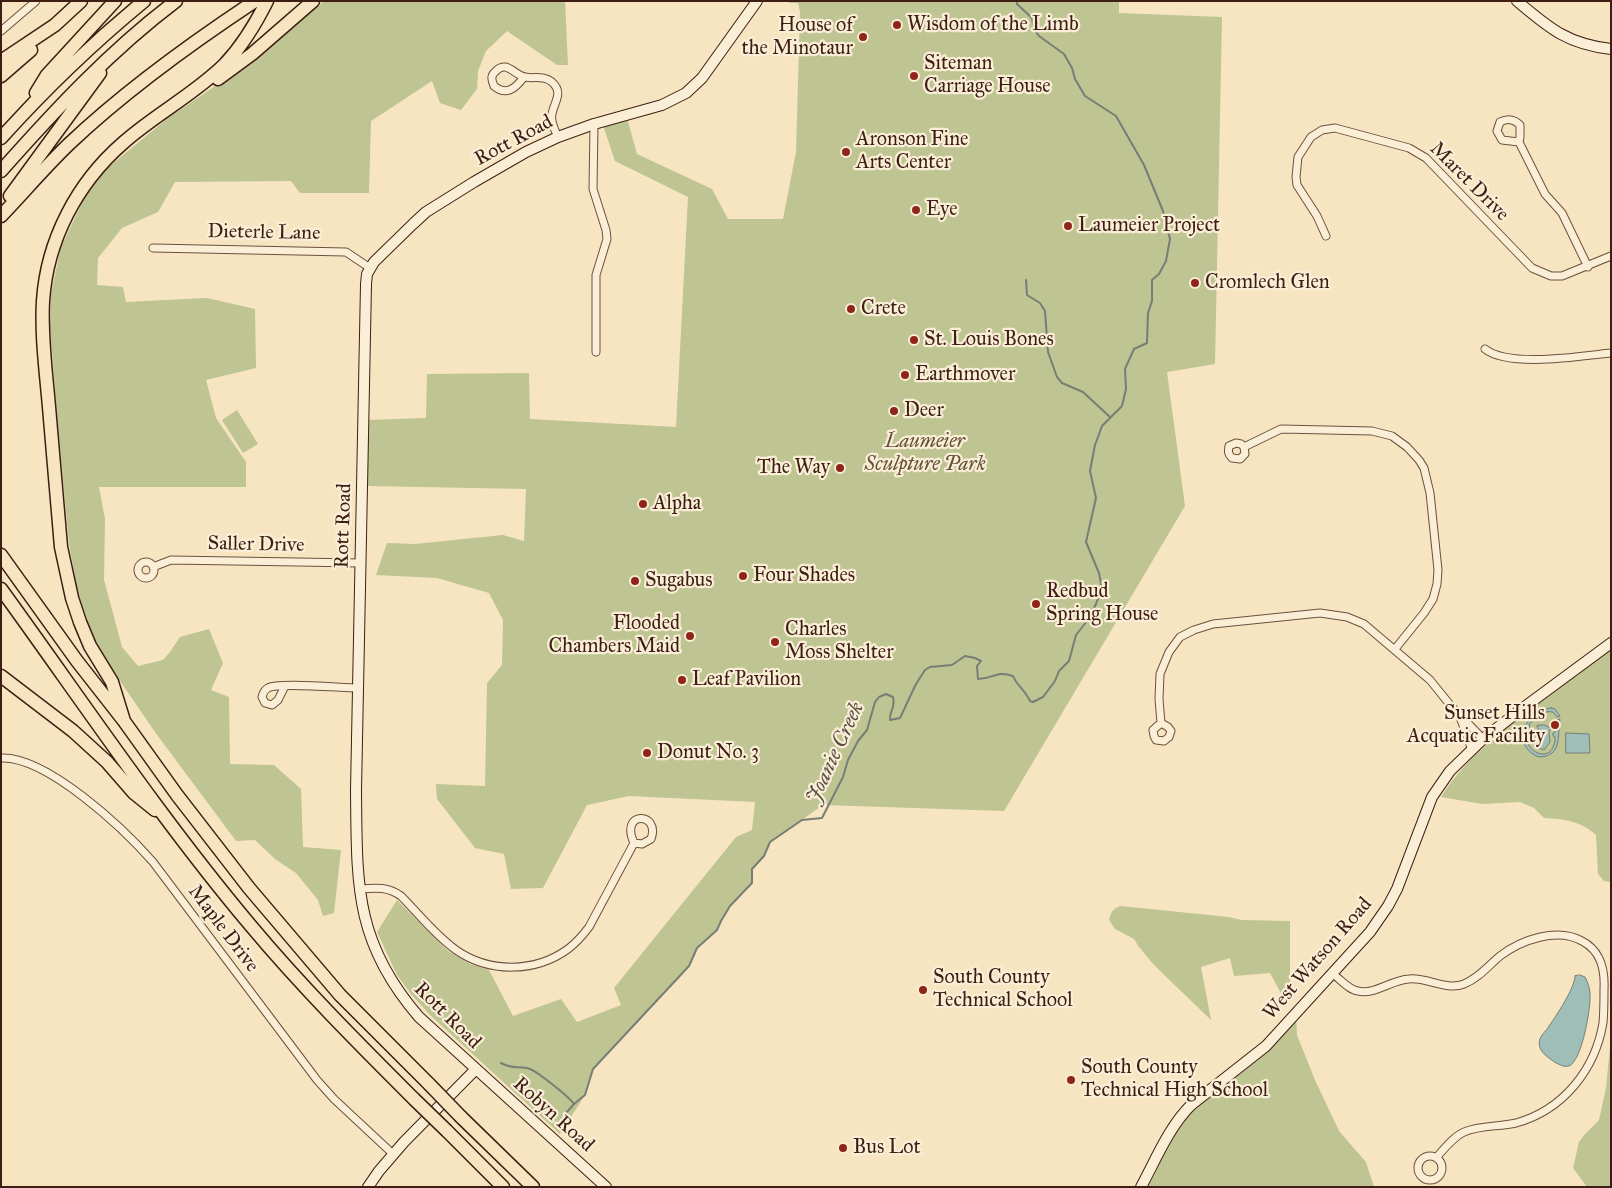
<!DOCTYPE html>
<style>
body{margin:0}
#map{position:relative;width:1612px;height:1188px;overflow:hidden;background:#f7e5c1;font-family:"IM FELL Great Primer",serif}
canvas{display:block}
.frame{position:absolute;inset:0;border:2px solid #3e1e13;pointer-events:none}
</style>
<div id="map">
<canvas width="1612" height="1188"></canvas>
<div class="frame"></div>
</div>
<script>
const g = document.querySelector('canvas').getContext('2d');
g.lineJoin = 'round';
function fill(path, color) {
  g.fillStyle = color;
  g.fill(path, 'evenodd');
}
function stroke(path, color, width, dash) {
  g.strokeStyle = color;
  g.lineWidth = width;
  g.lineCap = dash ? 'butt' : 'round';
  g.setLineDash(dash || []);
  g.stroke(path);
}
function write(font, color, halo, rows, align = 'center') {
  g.font = font + ' "IM FELL Great Primer",serif';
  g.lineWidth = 4.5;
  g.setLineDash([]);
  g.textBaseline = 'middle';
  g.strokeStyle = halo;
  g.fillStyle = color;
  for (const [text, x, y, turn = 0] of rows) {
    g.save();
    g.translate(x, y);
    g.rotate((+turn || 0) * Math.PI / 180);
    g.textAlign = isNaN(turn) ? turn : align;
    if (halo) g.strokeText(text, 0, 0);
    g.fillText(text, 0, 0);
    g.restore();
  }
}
const green = new Path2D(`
 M324,1h241l3,64h-11l-50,-34 -21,20 -8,20 -1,18 -16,21 -21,-7 -8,-22 -61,40 -2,72h-69l-9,-12 -116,1 -17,30 -36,16 -24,30 -1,27 26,2 3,15 81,-4 48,11 1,59 -50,12 10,38 30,44v25h-147l6,32 -1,61 18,67 16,19 25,-6 7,-8 10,-15 29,-8 14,34 -12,27 18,7 1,67 44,1 27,24 2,58 38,3 -7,63 -11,3 -5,-16 -22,-27 -21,-14 -20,-19 -19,1 -81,-109 -39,-57 -15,-23 -10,-22 -13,-36 -9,-50 -12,-128 -7,-88 1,-35 10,-46 21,-44 13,-20 11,-14 62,-51 97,-66z
 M789,1h330v12l103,4 -7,347 -48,8 18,134 -181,305 -181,-6 -53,37 -6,14 -12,13v14l-22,23 -9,15 -4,9 -20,18 -8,18 -96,103 -8,26 -25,39 -130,-119 -19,-21 -14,-19 -20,-43 20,-32 51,51 22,13 19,6 24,46 48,-17 16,23 44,-17 -7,-17 122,-151 16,-7 3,-28 -126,-6 -42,9 -44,83 -32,1 -7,-35 -29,-6 -38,-49 -1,-15 49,2 2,-103 15,-18 1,-45 -14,-27 -52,-15 -61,-3 11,-32 28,1 88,-9 21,6 2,-52 -159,-3v-66l59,-2 1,-44 102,-1 1,46 146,8 12,-230 -73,-36 -12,-36 24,-7 10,36 75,35 16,30h55l13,-67 4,-140 -2,-9h-9z
 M237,410l21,34 -15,9 -21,-33z
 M1611,650v232l-7,-1 -6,-7 -2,-39c-15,-14 -32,-16 -52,-17l-10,-10 -14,-6 -38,2 -41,-7c23,-37 58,-64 92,-90 26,-19 52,-38 78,-57z
 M1121,906l107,11 14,3 48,1v76l-8,-2 -12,-22 -36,3 -4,-18 -29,9 10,53 -57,-55 -15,-18 -5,-8 -19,-10 -6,-9c2,-8 4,-12 12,-14z
 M1296,1014l1,21 18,45 24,51 27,31 8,25h-233l36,-65z
 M1611,1037v150h-24l-14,-19 6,-26 6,-8 14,-14 7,-32z`);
const water = new Path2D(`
 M1551,708l4,1 5,7 -3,1 -4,-5c-11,-2 -18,5 -24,13l1,2 -4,5c-2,23 29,33 29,5l-2,-1v-3l2,-1 2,-12 3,-1c-3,17 3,37 -21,38 -29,-11 -15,-47 12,-49z
 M1544,725l7,3 -2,4 1,10 -6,8 -8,-3 -4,-8 4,-5 2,1 1,-4 -2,-5z
 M1566,733l23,1 1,19h-24z
 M1580,975l5,2c3,6 5,11 5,18 1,12 -8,66 -21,71 -6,2 -15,-4 -20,-8 -6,-4 -12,-11 -9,-19 1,-4 7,-9 9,-13 7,-10 26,-38 26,-50z`);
const stream = new Path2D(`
 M1026,280l1,15 13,8 5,8 3,41 9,25 5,6 21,9 27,25
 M501,1063c11,6 15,3 26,5 8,1 42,29 47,36
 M567,1112l7,-8 11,-9 8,-26 96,-103 8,-18 20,-18 4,-9 9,-15 22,-23v-14l12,-13 6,-14 32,-22 20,-2 21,-41 5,-17 10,-19 9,-11 8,-28 4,-5 7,-3 7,3c3,11 -4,14 -3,23l10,-2 16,-34 9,-14 5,-3 22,-2 13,-9 10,2 6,3 -4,5 1,13c16,0 17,-9 35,-3 4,10 12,14 17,25l3,1 10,-5 12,-16 4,-10 10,-10 7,-26 15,-19 11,-27 -3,-16 -13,-31 10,-44 -6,-27 5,-26 7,-19 20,-20 4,-17 -1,-20 9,-20 13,-6 1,-30 4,-12v-21l7,-6 7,-13 4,-22 -7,-28 -19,-46 -28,-49 -31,-20 -10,-17 -3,-11 -8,-14 -25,-18 -5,-7 -2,-11 -15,-14v-3`);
const street = new Path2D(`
 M1,31l35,-30
 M524,77c-9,12 -18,19 -30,9 -2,-5 -4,-10 1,-14 11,-13 19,3 30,5 9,2 19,-2 27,5 12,11 2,20 0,32 -2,8 3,16 6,23
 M594,124l-1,65 13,41 1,9 -11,36v77
 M1519,142l-17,-2 -5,-9 3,-9c8,-4 14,-3 20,3v12l-1,5 26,52 17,19 26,54
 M1326,236l-9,-20 -20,-31 -1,-8 2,-20 13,-20 11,-7 13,-2 74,20 17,10 106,110 19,8h11l49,-20
 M153,248l193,4 24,16
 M1485,349c24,19 96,7 126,4
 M1244,447l1,7 -5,5 -8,-1c-4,-4 -4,-6 -3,-12l7,-3 5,1 3,3 37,-18 91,2 20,5 15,11 12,13 5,8 6,25 8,77 -1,14 -4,15 -9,14 -29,36
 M138 570a8 8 0 1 1 16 0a8 8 0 1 1-16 0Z
 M153,567l18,-7 189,3
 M285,686l-7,14 -6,5 -7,-2 -3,-6c1,-4 2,-7 6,-9 10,-6 74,0 90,0
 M1460,717l12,33
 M1161,723l7,4 3,4 -2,6 -5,4 -8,-1 -2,-4 -1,-6 8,-7 -2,-24 1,-25 9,-22 11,-15 14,-7 19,-6 107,-11 27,4 17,7 66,56 21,26 32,33
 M1,758c46,-2 123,71 152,104l164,218 17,19 59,55
 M359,889c15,-1 28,-3 42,7 17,17 34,39 55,54 33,23 79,23 112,-1 8,-6 15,-14 21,-22l45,-84c-15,-33 27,-31 17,-4l-9,5 -8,-1
 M1333,974c7,5 16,16 25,17 17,4 33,-11 51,-12 18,-2 37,12 55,5 15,-6 24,-18 36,-28 21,-16 57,-29 82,-15 19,10 23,28 22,48 0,11 0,23 -1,34 -8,47 -40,87 -87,100 -17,4 -36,2 -52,9 -11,5 -20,17 -28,26
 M1418 1168a12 12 0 1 1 24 0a12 12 0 1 1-24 0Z`);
const secondary = new Path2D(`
 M1517,1c32,27 50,43 94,48
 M368,1187l11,-16 25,-29 72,-73
 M606,1187l-187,-170c-65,-75 -62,-133 -63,-227l10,-506 1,-10 7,-12 39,-38 13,-12 48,-30 52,-30 32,-15 36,-13 68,-19 24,-12 16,-15 55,-77
 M1141,1187c15,-28 28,-60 50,-82l75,-59 104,-114 18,-26 9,-17 35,-92 18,-26 33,-32 40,-31 88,-65`);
const highway = new Path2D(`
 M1,61l54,-36 26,-24
 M1,76l30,-26
 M218,79l34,-25 61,-53
 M36,93l11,-18 68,-74
 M1,138c44,-49 92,-95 143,-137
 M1,171c54,-61 110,-121 175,-170
 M10,196l90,-123
 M1,216c23,-24 44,-49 68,-72 57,-54 121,-100 186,-143
 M1,555l76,106 47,60 53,74 72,93 91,107 89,89
 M1,589c82,113 160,230 250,337 51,61 107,117 163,173
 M1,676l72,55 34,31 27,31 21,17
 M124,721l-12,-39 -22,-36 -10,-24 -8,-24 -11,-51c-4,-47 -8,-93 -12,-140 -3,-35 -8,-71 -6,-106 4,-61 34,-118 80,-158 31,-28 72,-49 102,-79 17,-18 31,-41 42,-63
 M461,1117l72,70
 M447,1131l56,56`);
const highwayBridge = new Path2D(`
 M429,1084l32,33
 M414,1099l33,32`);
const markers = [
 [897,25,5,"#8f2418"],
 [863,37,5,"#8f2418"],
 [914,76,5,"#8f2418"],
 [846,152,5,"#8f2418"],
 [916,210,5,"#8f2418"],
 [1068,226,5,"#8f2418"],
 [1195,283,5,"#8f2418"],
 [851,309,5,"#8f2418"],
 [914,340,5,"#8f2418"],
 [905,375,5,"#8f2418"],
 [894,411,5,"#8f2418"],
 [840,468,5,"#8f2418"],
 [643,504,5,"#8f2418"],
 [743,576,5,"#8f2418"],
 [635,581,5,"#8f2418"],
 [1036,604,5,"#8f2418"],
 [690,636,5,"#8f2418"],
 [775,642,5,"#8f2418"],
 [682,680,5,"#8f2418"],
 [1555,725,5,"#8f2418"],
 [647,753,5,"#8f2418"],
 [923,990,5,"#8f2418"],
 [1071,1080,5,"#8f2418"],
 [843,1148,5,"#8f2418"]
];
const poiNames = [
 ["Wisdom of the Limb",907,25],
 ["House of",853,26,"right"],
 ["the Minotaur",853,49,"right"],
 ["Siteman",924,64],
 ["Carriage House",924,87],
 ["Aronson Fine",856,140],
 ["Arts Center",856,163],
 ["Eye",926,210],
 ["Laumeier Project",1078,226],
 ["Cromlech Glen",1205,283],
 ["Crete",861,309],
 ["St. Louis Bones",924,340],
 ["Earthmover",915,375],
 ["Deer",904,411],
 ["The Way",830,468,"right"],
 ["Alpha",653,504],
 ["Four Shades",753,576],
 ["Sugabus",645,581],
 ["Redbud",1046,592],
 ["Spring House",1046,615],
 ["Flooded",680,624,"right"],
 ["Chambers Maid",680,647,"right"],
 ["Charles",785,630],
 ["Moss Shelter",785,653],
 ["Leaf Pavilion",692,680],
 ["Sunset Hills",1545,714,"right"],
 ["Acquatic Facility",1545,737,"right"],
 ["Donut No. 3",657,753],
 ["South County",933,978],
 ["Technical School",933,1001],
 ["South County",1081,1068],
 ["Technical High School",1081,1091],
 ["Bus Lot",853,1148]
];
const streetNames = [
 ["Rott Road",514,141,-28],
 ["Maret Drive",1469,182,45],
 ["Dieterle Lane",264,233,1],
 ["Rott Road",344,526,-88],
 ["Saller Drive",256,545,1],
 ["Maple Drive",223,929,53],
 ["West Watson Road",1318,959,-49],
 ["Rott Road",447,1016,45],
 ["Robyn Road",553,1115,42]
];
const parkNames = [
 ["Laumeier",925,442],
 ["Sculpture Park",925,465]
];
const waterNames = [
 ["Joanie Creek",836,753,-65]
];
fill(green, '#bec492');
fill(water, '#9ebeb7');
stroke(water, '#787e75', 1);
stroke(stream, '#787e75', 2);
stroke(street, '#6c503e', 9);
stroke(secondary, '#3e1e13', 12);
stroke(highway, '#3e1e13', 15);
stroke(street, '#faeed7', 7);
stroke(secondary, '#faeed7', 10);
stroke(highway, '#f7e5c1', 12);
stroke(highwayBridge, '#3e1e13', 15, []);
stroke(highwayBridge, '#f7e5c1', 12);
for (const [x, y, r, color] of markers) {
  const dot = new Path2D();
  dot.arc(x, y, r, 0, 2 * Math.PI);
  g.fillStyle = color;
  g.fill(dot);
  stroke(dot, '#faeed7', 2);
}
write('20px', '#3e1e13', '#faeed7', poiNames, 'left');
write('20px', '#3e1e13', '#faeed7', streetNames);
write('italic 20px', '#645039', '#faeed7', parkNames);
write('italic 21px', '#5b4e44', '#faeed7', waterNames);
</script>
